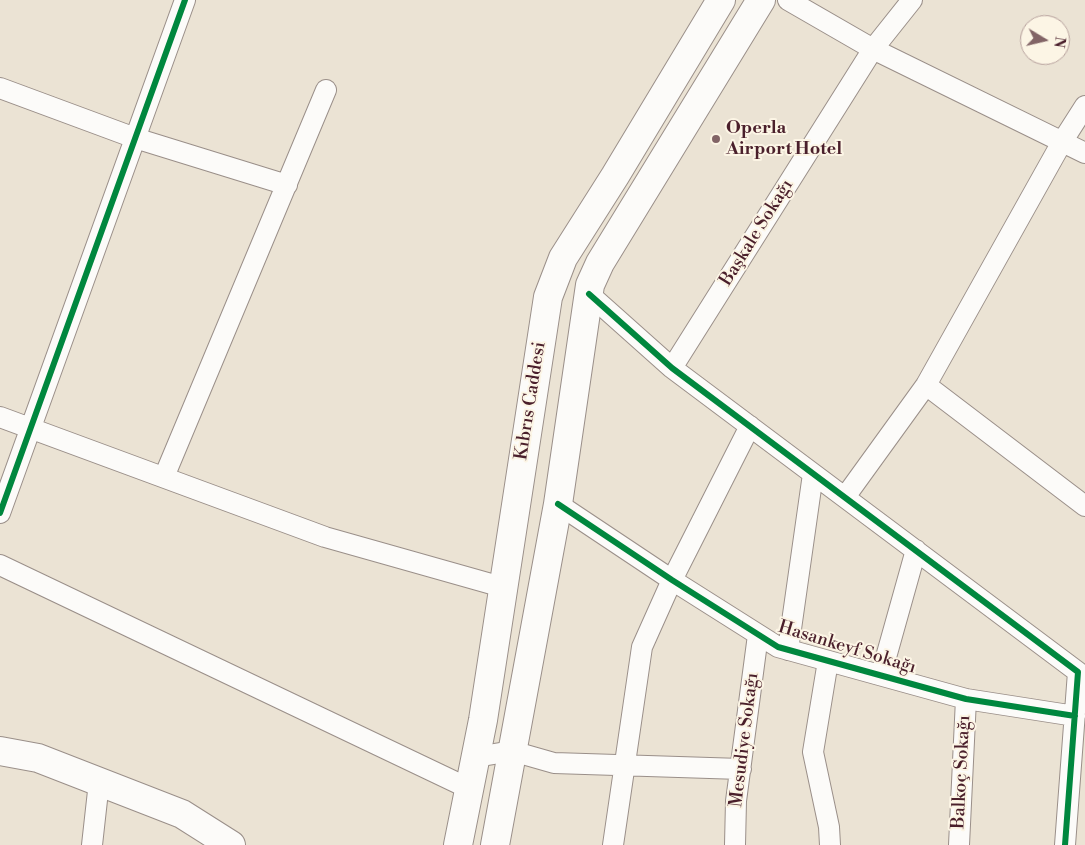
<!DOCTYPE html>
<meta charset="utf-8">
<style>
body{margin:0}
#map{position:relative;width:1085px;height:845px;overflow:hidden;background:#ebe3d4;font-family:"Libre Bodoni",serif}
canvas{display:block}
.north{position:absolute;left:1020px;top:15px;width:50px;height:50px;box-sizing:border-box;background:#fcf5e5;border:1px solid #b59f9b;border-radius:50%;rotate:99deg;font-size:14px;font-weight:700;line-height:20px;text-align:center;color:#4a1f2b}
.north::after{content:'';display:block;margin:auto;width:18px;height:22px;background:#826466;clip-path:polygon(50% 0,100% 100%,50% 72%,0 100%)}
</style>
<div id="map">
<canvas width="1085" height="845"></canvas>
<div class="north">N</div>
</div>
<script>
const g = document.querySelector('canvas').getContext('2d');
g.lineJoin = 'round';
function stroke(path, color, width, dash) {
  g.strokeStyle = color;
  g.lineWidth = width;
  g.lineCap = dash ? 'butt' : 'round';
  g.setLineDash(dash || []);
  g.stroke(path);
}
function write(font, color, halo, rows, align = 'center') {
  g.font = font + ' "Libre Bodoni",serif';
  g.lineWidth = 4;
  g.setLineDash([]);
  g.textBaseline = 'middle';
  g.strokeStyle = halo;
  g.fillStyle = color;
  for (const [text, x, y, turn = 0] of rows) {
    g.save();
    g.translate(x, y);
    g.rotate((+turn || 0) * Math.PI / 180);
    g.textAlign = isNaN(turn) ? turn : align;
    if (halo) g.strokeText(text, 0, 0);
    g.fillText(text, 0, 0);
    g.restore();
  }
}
const street = new Path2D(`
 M788,0l85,49 212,104
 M0,88l135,50 152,47
 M589,294l83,74 406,304 -13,173
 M672,368l201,-319 39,-49
 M926,385l159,121
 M0,417l325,120 177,50
 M164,477l162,-387
 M845,497l81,-112 136,-243 23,-36
 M558,504l114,76 106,67 188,52 109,17
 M0,513l185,-513
 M0,565l470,224
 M788,650l25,-176
 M828,661l-15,91 16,75 1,18
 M881,675l35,-125
 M476,757l36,-6 42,12 187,6
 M92,845l7,-63
 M613,845l29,-198 30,-67 78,-154
 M735,845l1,-44 22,-166
 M959,845l7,-146`);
const secondary = new Path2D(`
 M0,751l38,7 144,56 49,31
 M458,845l25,-125 65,-423 15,-39 52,-82 106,-176
 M495,845l63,-341 32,-219 10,-22 161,-263`);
const cycleway = new Path2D(`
 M589,294l83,74 406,304 -13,173
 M558,504l114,76 106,67 188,52 109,17
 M0,513l185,-513`);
const markers = [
 [716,139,5,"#826466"]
];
const poiNames = [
 ["Operla",726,129],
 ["Airport Hotel",726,150]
];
const streetNames = [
 ["Başkale Sokağı",757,233,-58],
 ["Kıbrıs Caddesi",531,401,-81],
 ["Hasankeyf Sokağı",847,648,17],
 ["Mesudiye Sokağı",745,740,-83],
 ["Balkoç Sokağı",962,772,-87]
];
stroke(street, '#9a8f89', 22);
stroke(secondary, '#9a8f89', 30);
stroke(street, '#fcfbf9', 20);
stroke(secondary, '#fcfbf9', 28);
stroke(cycleway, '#00873e', 6);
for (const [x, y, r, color] of markers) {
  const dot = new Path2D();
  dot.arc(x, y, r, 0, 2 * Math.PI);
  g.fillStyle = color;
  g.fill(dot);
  stroke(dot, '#fcf5e5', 2);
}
write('bold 18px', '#4a1f2b', '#fcf5e5', poiNames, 'left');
write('18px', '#4a1f2b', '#fcf5e5', streetNames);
</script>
